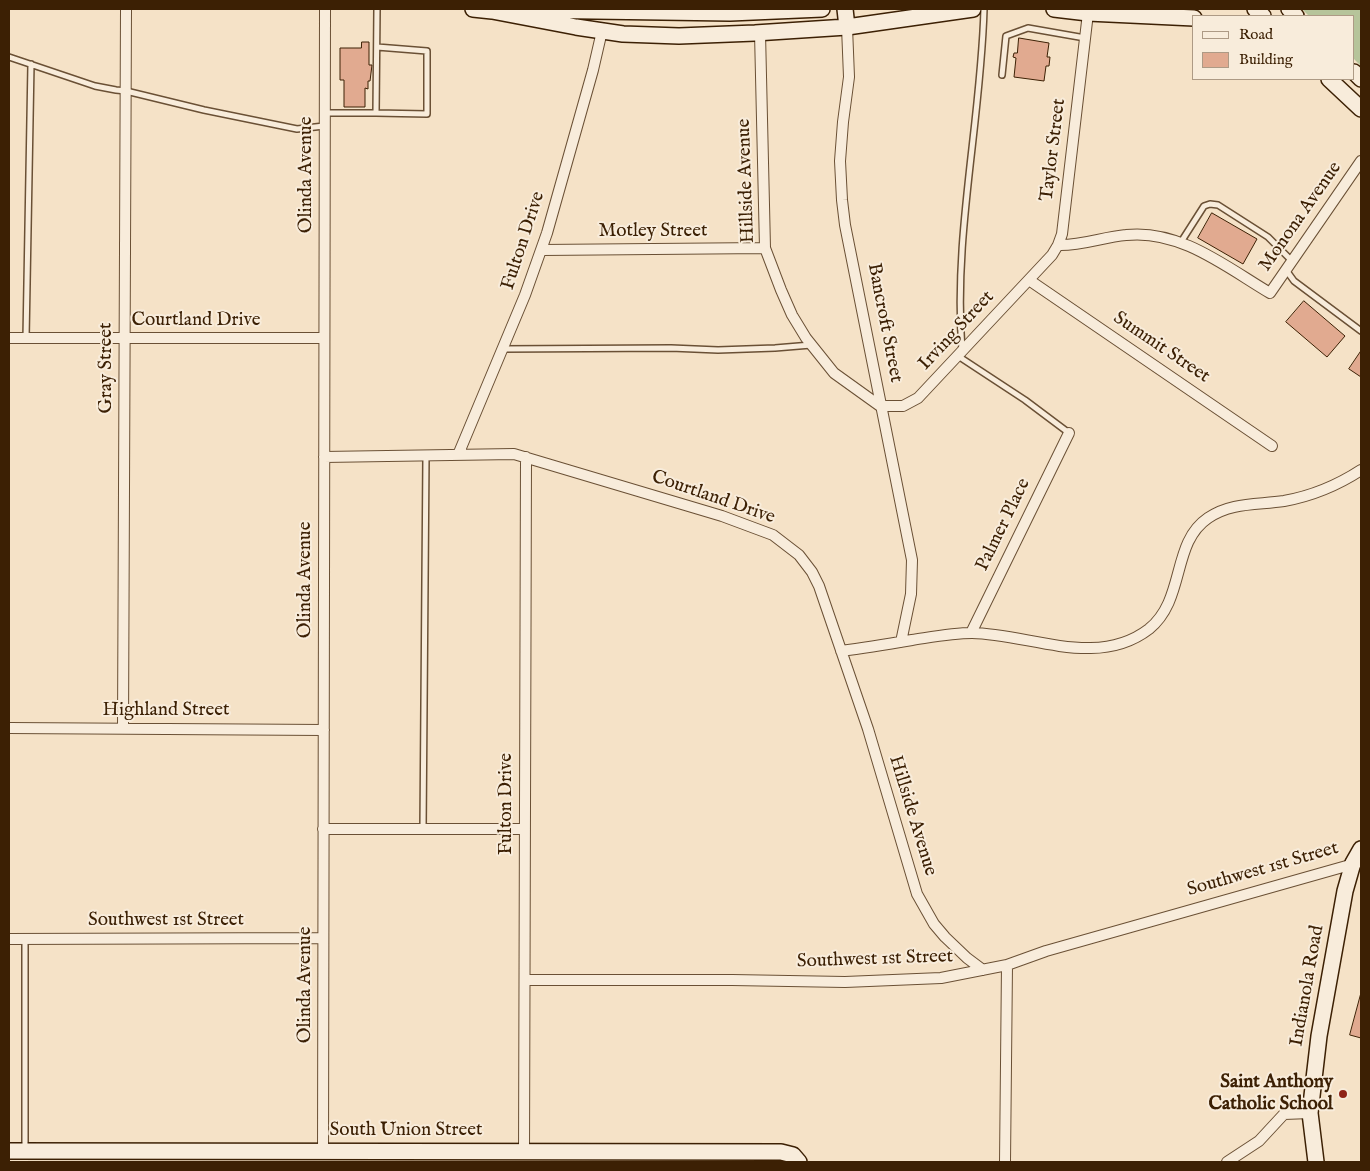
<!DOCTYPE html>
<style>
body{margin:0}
#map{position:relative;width:1370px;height:1171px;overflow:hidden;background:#f5e2c7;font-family:"IM FELL English",serif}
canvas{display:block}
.frame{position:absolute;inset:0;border:10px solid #3c2004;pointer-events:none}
.legend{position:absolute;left:1192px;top:15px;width:162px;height:65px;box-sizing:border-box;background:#f8ecdb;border:1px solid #ad9a85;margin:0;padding:6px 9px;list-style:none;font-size:15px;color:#3c2004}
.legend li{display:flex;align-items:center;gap:10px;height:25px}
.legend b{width:25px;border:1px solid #ad9a85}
</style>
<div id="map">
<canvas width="1370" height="1171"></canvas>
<div class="frame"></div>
<ul class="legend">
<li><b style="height:6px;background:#f8ecdb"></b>Road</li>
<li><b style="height:14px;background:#e1aa90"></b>Building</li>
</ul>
</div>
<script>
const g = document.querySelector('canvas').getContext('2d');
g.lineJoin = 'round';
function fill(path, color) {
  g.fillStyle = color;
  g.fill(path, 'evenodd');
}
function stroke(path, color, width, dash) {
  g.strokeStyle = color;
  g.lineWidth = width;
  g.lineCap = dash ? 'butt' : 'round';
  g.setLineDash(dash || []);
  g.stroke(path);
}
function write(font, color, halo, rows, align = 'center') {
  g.font = font + ' "IM FELL English",serif';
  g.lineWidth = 4;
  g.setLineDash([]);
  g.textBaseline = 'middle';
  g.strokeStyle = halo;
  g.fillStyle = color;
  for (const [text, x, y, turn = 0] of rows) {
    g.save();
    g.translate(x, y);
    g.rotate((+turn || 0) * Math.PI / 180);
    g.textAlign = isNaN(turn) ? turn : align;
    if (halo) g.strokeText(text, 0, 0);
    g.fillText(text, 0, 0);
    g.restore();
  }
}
const green = new Path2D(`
 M1302,9h59v57l-7,-7v-43h-45z`);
const building = new Path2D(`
 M1019,38l30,5 -2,14h3l-1,9h-3l-2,15 -30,-4 2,-19 -3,-1 1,-4h3z
 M362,42h7v23h3l-2,16h-2v8l-3,-1v19h-21v-27h-4v-32h21z
 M1212,213l45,26 -14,25 -45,-26z
 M1304,301l41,35 -18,21 -41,-35z
 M1361,351v26l-12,-8z
 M1361,993v45l-11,-3z`);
const lane = new Path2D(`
 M377,9l-1,104 51,1v-63l-50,-4
 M9,57l86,29 21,4 10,1 78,19 93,19 27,-3
 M1002,75l4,-39 22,-8 57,10
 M324,113h52
 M1181,242l23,-36 6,-2 8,1 50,32 24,24
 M1286,270l8,11 67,50
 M26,338l5,-274
 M503,349l168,-1 47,2 57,-2 36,-3
 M962,350c-9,-114 19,-228 22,-341
 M958,356l67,44 44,33
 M423,829l3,-373
 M25,939v211`);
const street = new Path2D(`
 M847,27l2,50 -6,45 -3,39 2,39 3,25 67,335 -1,34 -10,48
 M760,33l5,215 16,42 11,25 14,23 28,35 46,33h23l15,-8 134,-143 6,-10 4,-11 26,-221
 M1058,245c23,1 45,-8 68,-10 54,-6 100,32 144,58l91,-132
 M542,250l223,-2
 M1029,280l243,166
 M9,338h315
 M458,455l67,-160 22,-62 46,-163 9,-39
 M324,457l190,-3 208,62 51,19 26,20 13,17 7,14 49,143 49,165 17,30 11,13 22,21 16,12
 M971,633l98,-200
 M841,651c24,-3 48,-7 71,-11 20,-3 40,-7 60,-7 58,1 125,36 177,-4 37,-30 22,-86 59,-111 23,-16 50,-13 76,-17 28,-5 54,-16 77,-31
 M9,728l315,2
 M123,728l3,-719
 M323,829h202
 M9,939l314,-1
 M525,980h207l113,2 96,-4 66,-13 39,-14 311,-88
 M323,1151l2,-1142
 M524,1152l2,-695
 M1005,1162l2,-197
 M1227,1162l32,-21 25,-27 26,-1`);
const secondary = new Path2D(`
 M473,9l19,2 84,16 47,7 56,2 76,-3 92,-6 126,-18
 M845,9l2,18
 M1054,9l34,4 106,5
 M1255,9l8,7
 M1289,9l7,7
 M526,10l204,3 92,-4
 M1354,72l7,7
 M1329,79l32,30
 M9,1151l772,1 12,3 6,7
 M1316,1162l-6,-49 9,-77 26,-145 8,-28 8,-14`);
const markers = [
 [1343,1094,5,"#8f2418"]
];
const streetNames = [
 ["Taylor Street",1054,150,-83],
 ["Olinda Avenue",307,175,-90],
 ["Hillside Avenue",747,181,-92],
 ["Monona Avenue",1301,217,-55],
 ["Motley Street",653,232],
 ["Fulton Drive",524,241,-72],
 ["Courtland Drive",196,321],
 ["Bancroft Street",884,323,79],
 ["Irving Street",957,331,-47],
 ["Summit Street",1161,348,34],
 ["Gray Street",107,368,-90],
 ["Courtland Drive",713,498,19],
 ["Palmer Place",1004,525,-64],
 ["Olinda Avenue",306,580,-90],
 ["Highland Street",166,711],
 ["Fulton Drive",507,804,-90],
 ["Hillside Avenue",912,816,73],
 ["Southwest 1st Street",1263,870,-16],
 ["Southwest 1st Street",166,921],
 ["Southwest 1st Street",875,960,-2],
 ["Olinda Avenue",306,985,-90],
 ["Indianola Road",1308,986,-80],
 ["South Union Street",406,1131]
];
const poiNames = [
 ["Saint Anthony",1333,1083],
 ["Catholic School",1333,1105]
];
fill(green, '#b6c49a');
fill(building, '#e1aa90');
stroke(building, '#3c2004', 1);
stroke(lane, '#6a5035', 8);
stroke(street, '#6a5035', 12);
stroke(secondary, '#3c2004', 18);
stroke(lane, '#f8ecdb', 5);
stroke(street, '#f8ecdb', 10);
stroke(secondary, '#f8ecdb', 15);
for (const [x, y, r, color] of markers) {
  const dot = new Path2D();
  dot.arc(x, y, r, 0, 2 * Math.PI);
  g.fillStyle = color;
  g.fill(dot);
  stroke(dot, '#f8ecdb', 2);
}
write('19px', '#3c2004', '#f8ecdb', streetNames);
write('bold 19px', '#3c2004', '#f8ecdb', poiNames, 'right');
</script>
